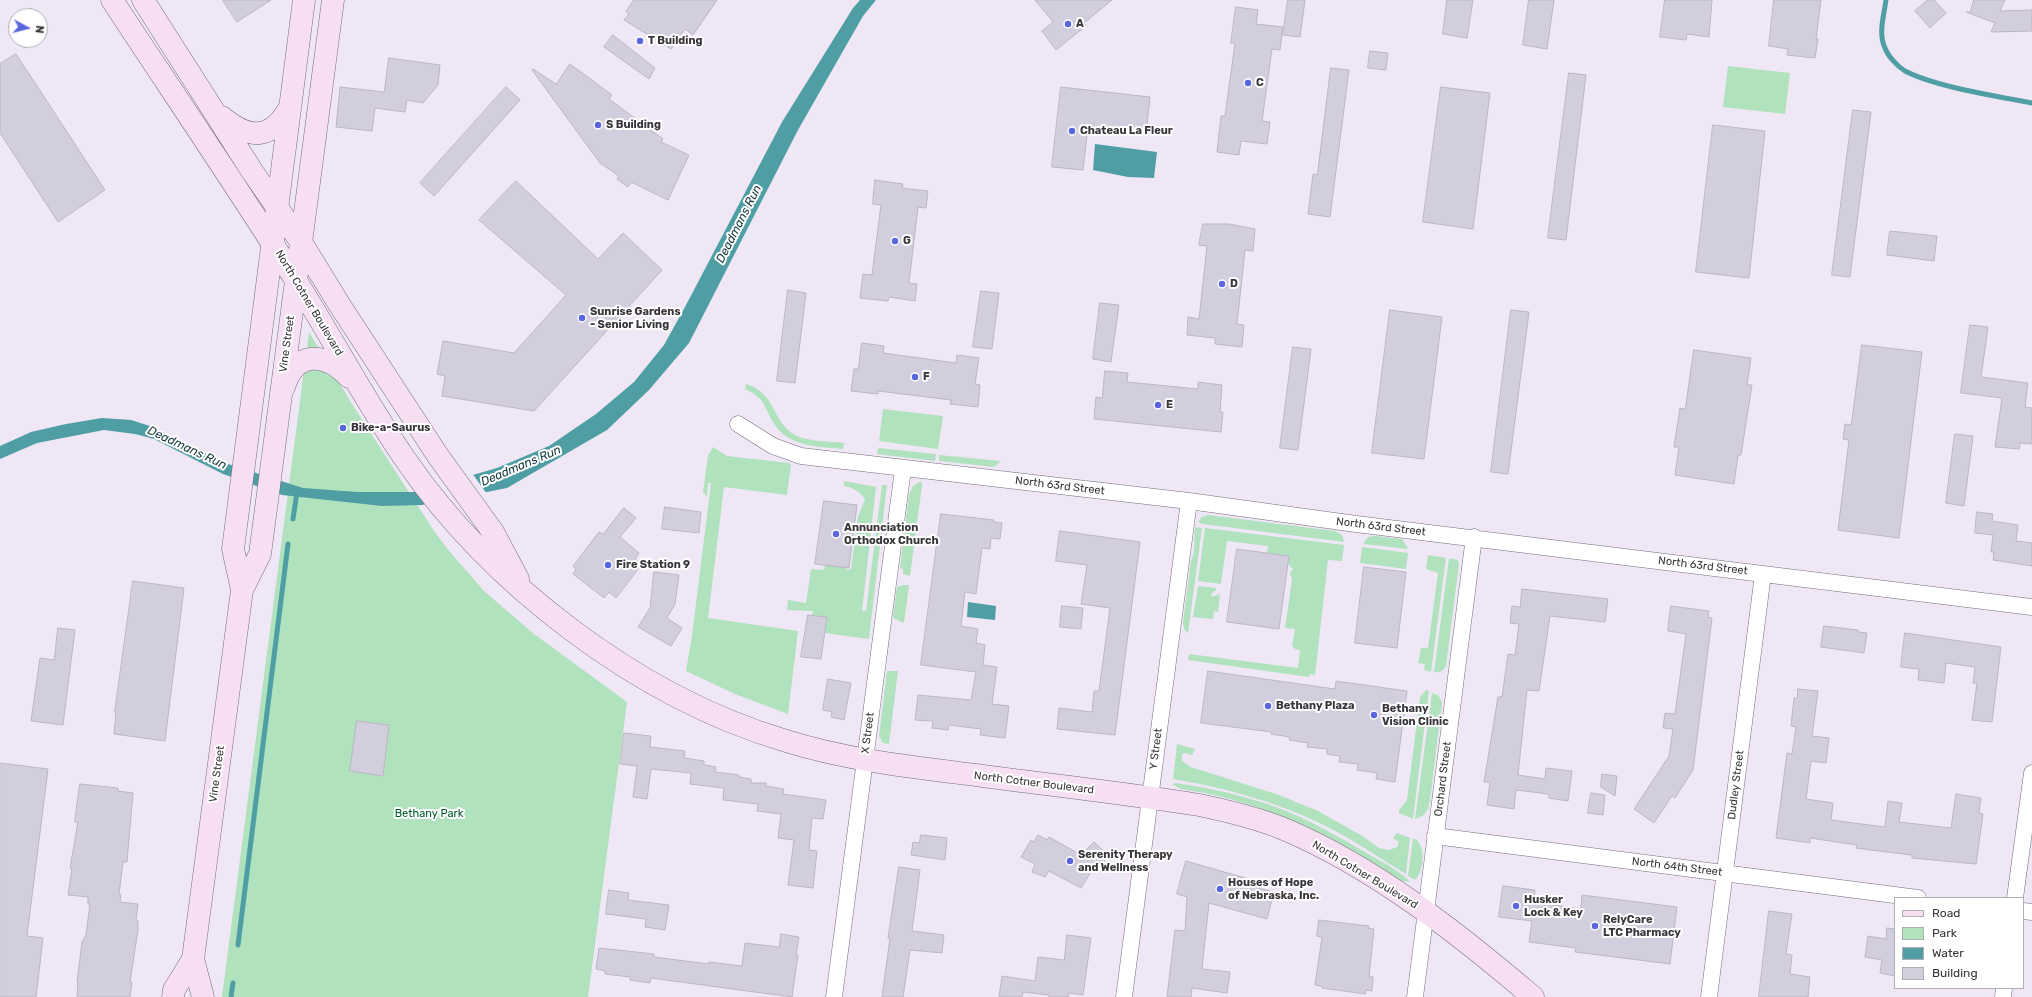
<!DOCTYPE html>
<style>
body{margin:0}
#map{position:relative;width:2032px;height:997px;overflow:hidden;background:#f0e7f6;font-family:Rubik,sans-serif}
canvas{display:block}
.legend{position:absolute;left:1894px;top:897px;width:130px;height:92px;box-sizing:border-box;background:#fff;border:1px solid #b0aeb1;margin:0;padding:5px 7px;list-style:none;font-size:12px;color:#39353b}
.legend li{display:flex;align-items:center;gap:8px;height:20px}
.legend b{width:20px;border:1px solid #b0aeb1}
.north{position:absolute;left:8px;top:8px;width:40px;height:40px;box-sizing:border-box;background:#fff;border:1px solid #b0aeb1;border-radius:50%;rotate:97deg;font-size:11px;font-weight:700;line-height:16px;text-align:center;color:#39353b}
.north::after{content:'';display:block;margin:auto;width:14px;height:18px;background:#5966dd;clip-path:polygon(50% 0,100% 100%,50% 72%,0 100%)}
</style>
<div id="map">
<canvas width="2032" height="997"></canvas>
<ul class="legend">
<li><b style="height:5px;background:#f6dff2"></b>Road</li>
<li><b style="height:11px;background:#afe2bd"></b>Park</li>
<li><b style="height:11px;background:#4f9ea4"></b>Water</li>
<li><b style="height:11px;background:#d2cede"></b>Building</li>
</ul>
<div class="north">N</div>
</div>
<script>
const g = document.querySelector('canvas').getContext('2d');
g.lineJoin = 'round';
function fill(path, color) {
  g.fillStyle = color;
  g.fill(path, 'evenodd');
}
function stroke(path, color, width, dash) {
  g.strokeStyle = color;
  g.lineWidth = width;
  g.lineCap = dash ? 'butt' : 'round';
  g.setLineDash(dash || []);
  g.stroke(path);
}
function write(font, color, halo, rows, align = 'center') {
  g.font = font + ' Rubik,sans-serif';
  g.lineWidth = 4;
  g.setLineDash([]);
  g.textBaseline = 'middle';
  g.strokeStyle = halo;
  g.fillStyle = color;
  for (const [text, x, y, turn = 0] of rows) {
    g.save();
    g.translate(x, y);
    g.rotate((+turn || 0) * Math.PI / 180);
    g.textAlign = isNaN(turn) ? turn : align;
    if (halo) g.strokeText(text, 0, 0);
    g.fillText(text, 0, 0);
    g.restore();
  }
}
const green = new Path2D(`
 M1728,66l62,7 -5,41 -62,-7z
 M309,332l43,72 82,127 16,21 34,39 50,43 93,68 -39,295h-366z
 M746,384c32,10 25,39 51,52 14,6 32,5 47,7l-1,6c-22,-2 -51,-2 -66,-21 -13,-17 -9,-29 -32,-39z
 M883,409l60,7 -5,33 -59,-8z
 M713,447l14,9 62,7 2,2 -4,30 -63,-8 -16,131 90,13 -10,83 -53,-20 -49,-23 6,-35 19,-153h-3l-1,14 -4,-5 5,-36z
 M878,448l58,6 -1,7 -58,-7z
 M939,455l62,6 -7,6 -55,-6z
 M844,481l32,6 -14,124h4l16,-126h5l-18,154 -44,-6 2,-16 -15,-2 1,-4 -26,-1 1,-10 18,3 5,-34 13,1 1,-5 19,2 4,3 3,-1 7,-52 7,-18c-4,-7 -14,-12 -21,-13z
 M921,481l1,4 -12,91 -7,-2v-5l-3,-1 9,-73 4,-9z
 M1208,515l127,16 7,4 2,7 -141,-18 -5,-2 4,-5z
 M1195,527l7,1 -14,105 -4,-4 -1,-6 8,-62 3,-9z
 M1205,528l139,17 -2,16 -14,-1 -13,115 -5,-1 -1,3 -121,-17 1,-6 109,14 2,-18 -5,-1 -3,-3 3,-17 -10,-1 7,-48 -2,-7 3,-4 -5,-5 1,-8 -22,-3 1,-7 -41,-5 -6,43 -23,-3z
 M1375,536l27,3 6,10 -45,-5 5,-7z
 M1362,547l46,6 -2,16 -46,-6z
 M1428,555l18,3 -15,114 -7,-2 1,-6 -7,-1 3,-15h7l10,-75 -12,-4z
 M1449,558l9,2 1,4 -13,102c-3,5 -6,7 -12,6z
 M903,585h6l-5,38 -11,-5 4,-31z
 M1198,586l18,2v2l-5,4 1,3 8,-3 -2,18 -4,-1 -1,8 -20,-2z
 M887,671h11l-9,73 -6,-1 -4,-7z
 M1426,690l3,1 -16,128 -14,-6v-3l8,-10 13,-103z
 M1432,693l6,2 4,7 -12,99c-2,10 -4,15 -15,18z
 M1177,744l18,5 -3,6 -7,-2 -3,1v7l9,6 88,28 39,16 46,26 15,11 10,2 8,-3 2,-5 -6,-4 4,-5 13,5 -4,36c-22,-13 -43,-28 -65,-40 -53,-29 -109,-45 -168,-55z
 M1175,783c36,5 72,13 106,26 31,12 60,29 89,46 11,6 33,18 40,27l-8,-1c-74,-45 -133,-79 -221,-92l-9,-5z
 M1413,838c14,5 11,34 2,42l-7,-4z`);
const water = new Path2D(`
 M860,0h16l-13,16 -65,114 -109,213 -40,47 -42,40 -100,58 -85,17 -40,1 -100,-11 -59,-21 -69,-35 -19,-5 -31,-4 -67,13 -37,16v-13l31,-14 35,-8 36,-6 29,2 22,7 69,35 81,26 54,4h57l83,-24 52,-22 47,-32 38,-32 30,-37 21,-38 97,-185 71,-114z
 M1095,144l62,8 -3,26 -26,-1 -35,-7z
 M968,602l28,4 -1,14 -28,-3z`);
const pier = new Path2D(`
 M472,473l15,21 -59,12 -11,-16z`);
const stream = new Path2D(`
 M1886,0c-2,15 -8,34 -1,48 3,8 12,18 20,23 31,16 91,25 127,32
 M293,519l4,-27
 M238,945l50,-401
 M231,997l2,-14`);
const building = new Path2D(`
 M223,0h48l-34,22z
 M634,0h83l-24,35 -8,-6 -14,20 -47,-29 5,-6 -3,-2z
 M1035,0h77l-28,23 2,3 -30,24 -14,-19 11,-9z
 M1288,0h17l-5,37 -17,-2z
 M1447,0h26l-6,38 -24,-4z
 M1529,0h25l-7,49 -24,-4z
 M1665,0h47l-3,37 -22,-3 -1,6 -26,-3z
 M1774,0h47l-5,39h2l-3,19 -28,-3 1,-6 -19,-3z
 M1928,0h6l12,13 -16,15 -15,-17z
 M1974,0h31l-5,11 32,-1v21l-41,1 4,-9 -29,-11h4z
 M1236,7l22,3 -2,14 27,3 -3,23 -8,-1 -10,72 8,1 -3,22 -26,-3 -2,14 -22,-3 4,-36h4l10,-73h-4z
 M613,35l42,33 -6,11 -45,-32z
 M1370,51l18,2 -2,17 -18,-2z
 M16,54l89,136 -47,32 -58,-89v-69z
 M389,58l51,7 -2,20 -15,18 -16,-3 -2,12 -30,-4 -3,23 -36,-4 4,-40 44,5z
 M570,64l42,31 -3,4 54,40 -2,3 28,13 -21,45 -37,-18 -3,5 -11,-8 2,-3 -19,-13 -68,-93 1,-1 23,15z
 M1331,68l18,2 -19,147 -22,-3 5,-40 4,1z
 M1569,73l17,2 -20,165 -18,-2z
 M506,87l14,13 -86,96 -14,-13z
 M1061,87l89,10 -4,37 -58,-7 -5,43 -31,-3z
 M1441,87l49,6 -17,136 -50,-7z
 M1853,110l18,2 -21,165 -18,-2z
 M1713,125l52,6 -16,147 -53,-6z
 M875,180l28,4 -1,4 26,3 -2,17 -8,-1 -9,76 8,1 -2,17 -26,-4 -1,4 -28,-3 3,-24 9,1 9,-70 -8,-1z
 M516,181l82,78 25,-26 39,37 -128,141 -92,-15 3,-20 -8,-2 6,-33 71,12 52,-58 -87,-75z
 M1203,224h26l26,5 -2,22 -8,-1 -8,74 7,1 -2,22 -27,-3v-6l-28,-3 1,-18 11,2 8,-73 -8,-1z
 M1890,231l47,5 -3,25 -47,-6z
 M788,290l18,3 -11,90 -18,-2z
 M981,291l18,2 -7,56 -19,-2z
 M1100,303l19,2 -8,57 -18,-3z
 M1390,310l52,7 -18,142 -52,-6z
 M1511,310l18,2 -21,162 -17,-2z
 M1970,325l18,2 -7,50 47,6 -3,24 7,1v36l-12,-1 -1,6 -24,-2 7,-49 -41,-5z
 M862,343l22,3 -1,7 73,10 1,-8 22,3 -4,26 5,1 -2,22 -28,-3 1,-4 -73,-9v3l-27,-3 3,-22h4z
 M1862,345l60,7 -23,186 -61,-8 11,-90 -6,-1 2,-15 6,1z
 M1293,347l18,2 -13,101 -18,-2z
 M1694,350l57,8 -4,27h5l-11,70h-3l-4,29 -59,-9 4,-28h-5l6,-39 5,1z
 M1105,371l23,2 -1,9 71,7v-7l24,3 -2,27h3l-2,20 -127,-13 2,-22 6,1z
 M1955,434l18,2 -9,70 -18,-3z
 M824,501l33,4 -8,63 -34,-4z
 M665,507l36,5 -2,21 -37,-4z
 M624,508l12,10 -16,19 19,16 -4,6 7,5 -26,34 -7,-6 -5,6 -31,-24 3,-5 -3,-3 26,-34 4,2z
 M1977,512l16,2 -1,7 26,4 -2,16 16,2v23l-39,-6 1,-8h-3l2,-17 -18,-2z
 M941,514l53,6v2l8,1 -2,16 -9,-1 -1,11 -8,-1 -6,46 -11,-2 -4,34 17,3 -2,14 9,2 -2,20 14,2 -5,37 17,2 -4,32 -25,-3 1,-6 -32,-4 -1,5 -16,-2 1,-7 -18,-1 3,-25 53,5 5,-28 -55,-7z
 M1060,531l80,11 -25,193 -58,-6 2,-21 33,4 2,-21h5l11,-83 -29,-4 6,-39 -31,-4z
 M1237,549l52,7 -10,73 -52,-7z
 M1364,567l42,5 -9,76 -42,-5z
 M654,572l25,3 -4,29 -8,14 15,10 -11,18 -33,-19 12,-19z
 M133,581l51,7 -19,153 -51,-7 2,-22h-1z
 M1522,589l86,10 -3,23 -55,-6 -11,75 -12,-1 -9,85 27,4 1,-11 26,3 -4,30 -19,-3v-4l-33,-4 -2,19 -27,-4 3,-23h-6l14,-85h4l6,-43 7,1 4,-31 -9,-1 2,-17 8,1z
 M1062,606l21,2 -2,21 -21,-2z
 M1671,606l38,5 -1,6 4,1 -19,152 -18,28 -3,-2 -18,27 -20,-14 35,-53 4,-27 -10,-1 2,-15 10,1 11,-80 -18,-3z
 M808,615l19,2 -6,42 -20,-2z
 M1824,626l34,4v2l9,1 -3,20 -43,-6z
 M58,628l17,2 -12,95 -32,-4 9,-63 14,2z
 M1905,633l96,14 -9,75 -20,-2 5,-37h-4l2,-16 -29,-4 -2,20 -26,-3 1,-11 -18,-2z
 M1208,671l127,18 1,-8 71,10 -12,91 -19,-3 1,-6 -20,-3 1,-6 -19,-2 1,-6 -13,-2v-5l-20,-2 1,-4 -19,-3 1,-3 -19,-3 1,-2 -71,-9z
 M828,679l23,4 -7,37 -13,-3 1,-5 -9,-2z
 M1798,689l20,2 -6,45 17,2 -3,25 -15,-2 -5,38 27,4 -2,17 54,7 3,-26 14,2 -3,19 52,6 5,-34 25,4 -2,15 4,1 -7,50 -64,-6v-3l-42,-5 -14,-2 1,-3 -47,-7v5l-34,-5 11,-85 5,1 4,-27 -5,-1 3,-28h3z
 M357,721l32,4 -6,51 -33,-5z
 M624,733l27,3 -1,11 35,4 -1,7 20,3v4l12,2 -1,5 24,3v2l12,2v4h15v3l18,3 -1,5 43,6 -3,19 -11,-1 -3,32 8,1 -4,37 -25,-3 6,-45 -16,-2 3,-24 -24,-3 1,-7 -35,-4 1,-12 -34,-4 1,-11 -40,-4 -4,30 -14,-2 4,-31 -17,-2z
 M0,763l48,6 -21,167 16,2 -7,59h-36z
 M1602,774l15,2 -2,20 -14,-9z
 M80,784l38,4v3l15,2 -6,69h-4l-4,32 2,1 -1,7 18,2 -2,16 2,1v9l-8,52h2l-2,15h-53l1,-15h-1l5,-40 4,-7 4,-31h-2v-7l-20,-2 4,-26 -2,-1 8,-46h-3z
 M1591,793l14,2 -2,20 -15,-2z
 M921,835l26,3 -2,22 -34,-5 2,-13 6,1z
 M1038,835l9,5 2,-3 32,18 13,-13 15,14 -14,16 -3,-2 -11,18 -32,-17 -4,6 -13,-5 3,-8 -14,-7 10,-17 3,2z
 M1186,861l66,19 -2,6 24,6 -7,27 -58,-16 -7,66 28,3 -3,21 -35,-5 -1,9h-24l8,-67 10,1 2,-34 -10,-3z
 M899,867l21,3 -8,61 32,4 -2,18 -32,-3 -7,47h-21l8,-59h-2l4,-27z
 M1503,886l32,4 -2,12 48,7 1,-14 95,12 -7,57 -95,-12 1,-4 -47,-6 3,-21 -33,-4z
 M609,890l20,3 -1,7 41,5 -4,25 -20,-3 1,-8 -40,-5z
 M1769,911l23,3 -6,40 6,1 -2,19 20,3 -2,20h-49z
 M1319,920l50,6 -1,2 6,1 -5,48h4l-1,14 -6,-1 -1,4 -43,-6v-2l-7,-1 7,-48 -5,-1z
 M1887,928l8,1v47l-15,-3 2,-13 -17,-3 3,-21 18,3z
 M781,934l18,3 -3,18h2l-6,42 -141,-19 -1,5 -20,-3v-3l-25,-3v-3l-9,-2 3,-21 55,6v3l55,7v-2l33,4 3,-23 34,4z
 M1067,935l24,3 -8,57 -14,-2 -1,4h-19v-2l-26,-3 -1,5h-23l3,-21 33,5 3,-24 26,3z`);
const minor = new Path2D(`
 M738,424l35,22 28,10 388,45 167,23 676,83
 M1435,836l483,62
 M2015,898l17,-125
 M2023,911l9,1
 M834,997l69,-528
 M1124,997l65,-496
 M1415,997l59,-460
 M1709,997l54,-423
 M2003,997l1,-9`);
const secondary = new Path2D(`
 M112,0c61,93 124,185 183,279 38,60 70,122 110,180 86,125 232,237 378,281 63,20 128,27 193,35 74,10 149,18 223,30 29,6 58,13 85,24 90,38 175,105 249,168
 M143,0l109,171 49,71 38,62 99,152 55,76 25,47
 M222,117c27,23 50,23 68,-10
 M284,387c11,-37 42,-35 65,-10
 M242,590l-9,-41 71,-549
 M193,959l10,38
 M173,997l1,-7 19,-31 49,-369 18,-36 73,-554`);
const markers = [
 [1068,24,4,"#5966dd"],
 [640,41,4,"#5966dd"],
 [1248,83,4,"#5966dd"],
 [598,125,4,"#5966dd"],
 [1072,131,4,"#5966dd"],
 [895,241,4,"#5966dd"],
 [1222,284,4,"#5966dd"],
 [582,318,4,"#5966dd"],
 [915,377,4,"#5966dd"],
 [1158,405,4,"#5966dd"],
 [343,428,4,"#5966dd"],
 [836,534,4,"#5966dd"],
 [608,565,4,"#5966dd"],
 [1268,706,4,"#5966dd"],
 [1374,715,4,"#5966dd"],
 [1070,861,4,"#5966dd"],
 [1220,889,4,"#5966dd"],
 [1516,906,4,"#5966dd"],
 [1595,926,4,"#5966dd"]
];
const poiNames = [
 ["A",1076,24],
 ["T Building",648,41],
 ["C",1256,83],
 ["S Building",606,125],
 ["Chateau La Fleur",1080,131],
 ["G",903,241],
 ["D",1230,284],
 ["Sunrise Gardens",590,312],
 ["- Senior Living",590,325],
 ["F",923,377],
 ["E",1166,405],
 ["Bike-a-Saurus",351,428],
 ["Annunciation",844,528],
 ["Orthodox Church",844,541],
 ["Fire Station 9",616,565],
 ["Bethany Plaza",1276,706],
 ["Bethany",1382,709],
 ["Vision Clinic",1382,722],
 ["Serenity Therapy",1078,855],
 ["and Wellness",1078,868],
 ["Houses of Hope",1228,883],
 ["of Nebraska, Inc.",1228,896],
 ["Husker",1524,900],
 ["Lock & Key",1524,913],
 ["RelyCare",1603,920],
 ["LTC Pharmacy",1603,933]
];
const streetNames = [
 ["North Cotner Boulevard",309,303,59],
 ["Vine Street",287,344,-82],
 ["North 63rd Street",1060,486,7],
 ["North 63rd Street",1381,527,7],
 ["North 63rd Street",1703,566,7],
 ["X Street",868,733,-83],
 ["Y Street",1156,749,-83],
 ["Vine Street",217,774,-82],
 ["Orchard Street",1443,779,-83],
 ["North Cotner Boulevard",1034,783,7],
 ["Dudley Street",1736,785,-83],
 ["North 64th Street",1677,867,7],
 ["North Cotner Boulevard",1365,875,31]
];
const parkNames = [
 ["Bethany Park",429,814]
];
const waterNames = [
 ["Deadmans Run",739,224,-63],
 ["Deadmans Run",187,448,25],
 ["Deadmans Run",521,466,-23]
];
fill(green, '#afe2bd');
fill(water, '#4f9ea4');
fill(pier, '#f0e7f6');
stroke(stream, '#4f9ea4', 5);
fill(building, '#d2cede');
stroke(building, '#bab6c5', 1);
stroke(minor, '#746c79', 17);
stroke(secondary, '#746c79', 23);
stroke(minor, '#fff', 16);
stroke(secondary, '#f6dff2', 22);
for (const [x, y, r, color] of markers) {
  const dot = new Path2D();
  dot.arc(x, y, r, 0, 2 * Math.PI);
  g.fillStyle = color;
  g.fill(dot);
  stroke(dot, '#fff', 1.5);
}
write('bold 11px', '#39353b', '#fff', poiNames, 'left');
write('11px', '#39353b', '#fff', streetNames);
write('11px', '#005c2e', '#fff', parkNames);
write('italic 12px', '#12383b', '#fff', waterNames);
</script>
